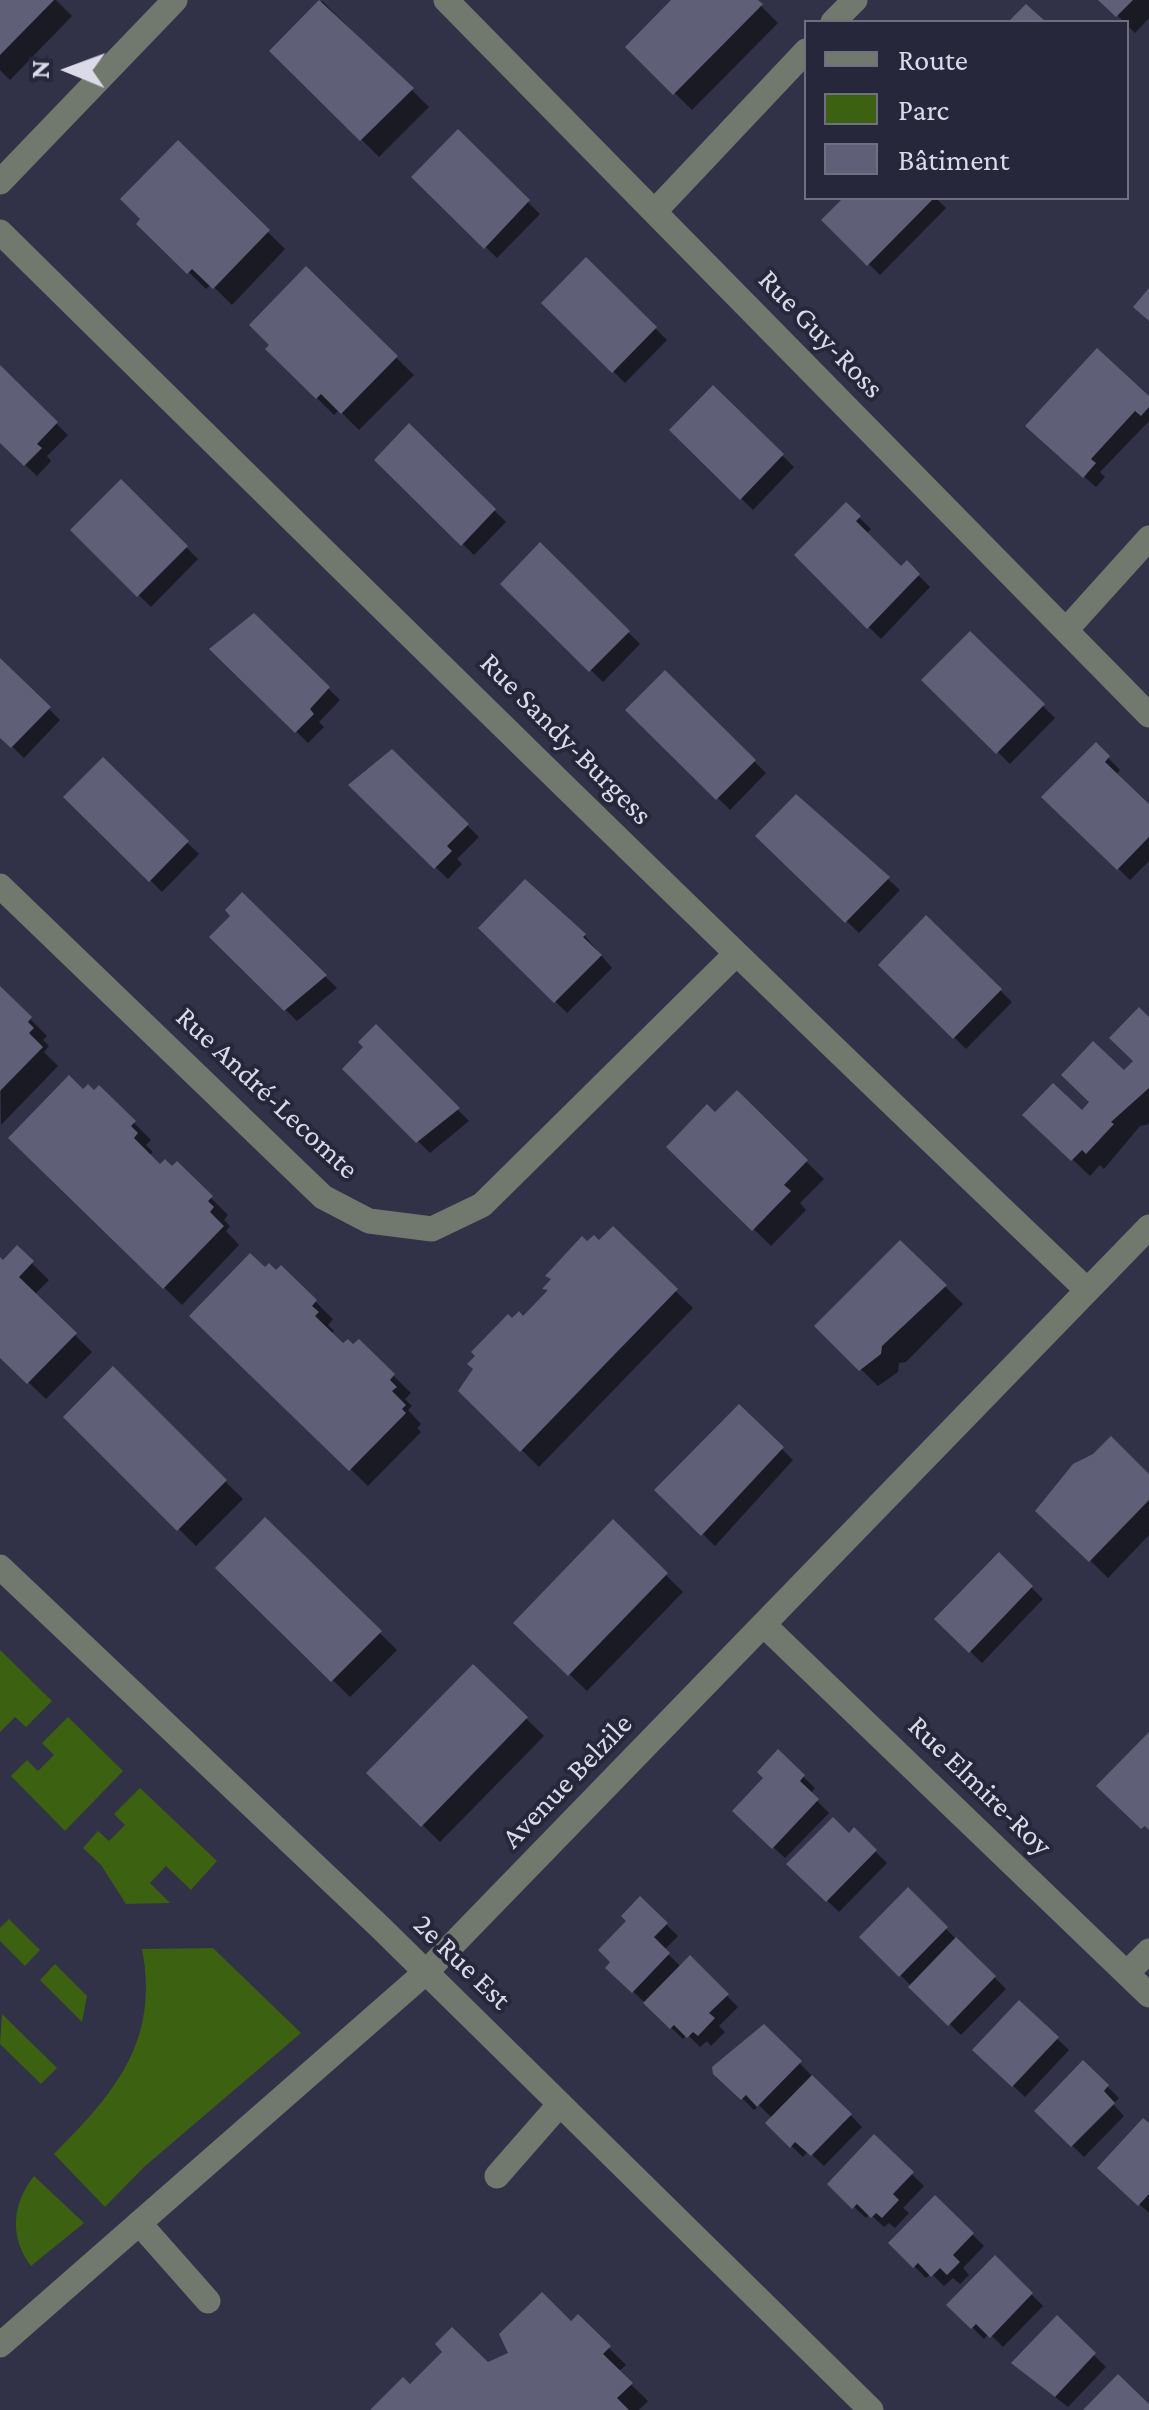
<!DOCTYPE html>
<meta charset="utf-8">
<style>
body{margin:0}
#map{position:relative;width:1149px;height:2410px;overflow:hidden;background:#313147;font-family:"Crimson Pro",serif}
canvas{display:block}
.legend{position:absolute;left:804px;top:20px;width:325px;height:180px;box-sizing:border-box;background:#27273c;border:2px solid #6f6f81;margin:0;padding:12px 18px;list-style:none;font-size:30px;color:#dadae8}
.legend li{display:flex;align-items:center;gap:20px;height:50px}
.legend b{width:50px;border:2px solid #6f6f81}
.north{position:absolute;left:20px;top:20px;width:100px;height:100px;-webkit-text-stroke:8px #27273c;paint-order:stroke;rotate:271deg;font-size:28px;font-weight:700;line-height:40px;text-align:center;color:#dadae8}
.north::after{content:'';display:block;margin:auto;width:35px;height:45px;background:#dadae8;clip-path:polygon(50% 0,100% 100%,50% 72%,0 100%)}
</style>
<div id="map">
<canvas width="1149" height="2410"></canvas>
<ul class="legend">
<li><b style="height:12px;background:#71786d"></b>Route</li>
<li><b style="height:28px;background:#3c6110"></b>Parc</li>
<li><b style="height:28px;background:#5f5f78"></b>Bâtiment</li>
</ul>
<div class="north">N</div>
</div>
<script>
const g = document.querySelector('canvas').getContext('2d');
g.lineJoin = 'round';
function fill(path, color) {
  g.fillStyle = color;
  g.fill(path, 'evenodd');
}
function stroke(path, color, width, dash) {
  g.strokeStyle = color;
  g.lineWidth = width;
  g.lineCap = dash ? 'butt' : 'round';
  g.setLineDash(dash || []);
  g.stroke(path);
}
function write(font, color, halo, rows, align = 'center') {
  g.font = font + ' "Crimson Pro",serif';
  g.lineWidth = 8;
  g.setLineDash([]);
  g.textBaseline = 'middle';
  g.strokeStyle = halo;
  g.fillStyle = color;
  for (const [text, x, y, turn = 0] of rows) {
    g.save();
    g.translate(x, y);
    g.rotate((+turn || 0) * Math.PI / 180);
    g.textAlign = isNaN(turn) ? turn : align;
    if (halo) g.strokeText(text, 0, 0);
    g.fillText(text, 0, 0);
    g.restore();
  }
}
const green = new Path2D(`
 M0,1650l52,51 -26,26 -11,-10 -15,15z
 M68,1717l55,54 -58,60 -54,-55 16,-16 11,11 16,-16 -12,-12z
 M140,1788l77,73 -26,29 -25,-24 -16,17 20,20 -44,1 -25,-39 -18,-17 15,-17 11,10 16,-16 -11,-11z
 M9,1919l31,31 -15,16 -25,-25v-13z
 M213,1948l88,85 -157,134 -39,40 -51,-53c60,-60 106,-113 88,-205z
 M55,1964l32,32 -5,26 -42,-42z
 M2,2014l55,54 -16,16 -41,-40z
 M34,2176l50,47 -53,43c-22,-29 -19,-62 3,-90z`);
const shadow = new Path2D(`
 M0,0h56l16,16 -62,64 -10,-10z
 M675,0h80l23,23 -86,87 -64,-63z
 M1102,0h47v18l-14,15z
 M322,1l107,106 -50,50 -106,-106z
 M458,133l82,81 -43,44 -83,-81z
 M178,144l107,105 -53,56 -21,-21 -5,5 -66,-65z
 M846,198h90l10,10 -66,67 -56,-55z
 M586,261l81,79 -42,43 -80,-80z
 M306,270l108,105 -55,55 -20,-20 -5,5 -66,-66z
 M0,369l68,66 -21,21 4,5 -14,15 -37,-36z
 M713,388l81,79 -41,43 -81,-80z
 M1149,399v22l-49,51 5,5 -9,10 -56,-49z
 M409,426l97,96 -32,33 -97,-95z
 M121,483l77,76 -47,48 -78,-77z
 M846,505l25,24 -5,5 35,36 6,-6 23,23 -49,52 -84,-84z
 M540,546l100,98 -37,38 -100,-98z
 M254,616l86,84 -21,22 5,5 -16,16 -95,-94z
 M970,634l85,84 -45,46 -85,-84z
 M0,661l60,59 -36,38 -24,-23z
 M665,673l101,100 -36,37 -101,-100z
 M1096,746l24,24 -5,5 34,33v53l-19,19 -85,-83z
 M392,753l87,84 -22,22 5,5 -14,15 -96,-94 14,-15 5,5z
 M103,761l96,93 -37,38 -95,-95z
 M796,797l104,93 -41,43 -100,-97z
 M525,883l60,53 27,32 -45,45 -85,-85z
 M242,896l95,92 -40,33 -85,-84 21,-21z
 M926,918l86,84 -46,47 -85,-84z
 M0,989l47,47 -4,4 6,6 -5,6 14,14 -57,59z
 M1149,1020v104l-9,2 -36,43 -4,-4 -10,11 -64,-61 56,-1 54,-53z
 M376,1028l93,93 -39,32 -85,-84 22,-22z
 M99,1088l52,52 -5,5 7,7 -4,4 12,11 11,2 5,-5 51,51 -4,5 6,6 -4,5 13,14 -57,60 -170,-167 71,-46 11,1z
 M737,1094l87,85 -24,24 6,7 -35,36 -101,-99 45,-31z
 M613,1230l80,78 -154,159 -77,-76 88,-99 -4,-4 41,-43 12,-1z
 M900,1243l63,61 -57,58 -7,1 -1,9 -20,14 -61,-60z
 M17,1249l32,31 -15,15 58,57 -46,47 -46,-44v-94l3,2z
 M281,1268l52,51 -5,6 6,6 -3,4 12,12 16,-5 52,51 -6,6 7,7 -4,4 13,14 -4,4 4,4 -53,54 -175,-170 72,-45 11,2z
 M113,1370l130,129 -47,47 -130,-129z
 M739,1407l54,53 -78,86 -57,-56z
 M1149,1477v58l-41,43 -69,-68z
 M265,1520l132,130 -47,47 -131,-129z
 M613,1523l70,69 -96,99 -71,-68z
 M999,1556l44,43 -61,64 -45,-44z
 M473,1667l71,69 -104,106 -70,-69z
 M778,1753l37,35 -5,6 19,19 -44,45 -50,-47 32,-33z
 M854,1831l33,32 -48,49 -49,-48z
 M908,1891l98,98 -45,46 -99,-98z
 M640,1899l38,37 -14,14 18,18 8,-9 48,48 -19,19 6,6 -14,14 -4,-5 -7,6 -13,-13 -4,5 -63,-60 9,-58z
 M1019,2003l50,47 -44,47 -50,-47z
 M764,2027l98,100 -38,39 -16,-15 -5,6 -35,-34 5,-4 -14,-14 -5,5 -38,-38z
 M1083,2063l36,35 -6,6 11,12 -40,41 -47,-46z
 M1149,2127v86l-48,-45z
 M874,2138l50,48 -21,22 6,5 -14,15 -6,-5 -5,4 -14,-13 -4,4 -36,-34z
 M935,2198l49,48 -21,22 6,7 -9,9 -7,-6 -9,8 -13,-13 -5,5 -35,-35z
 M995,2258l48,48 -40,41 -14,-14 -5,6 -34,-34z
 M578,2317l48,48 -8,7 30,29 -9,9h-266l37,-22 78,-23z
 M1057,2319l49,48 -38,40 -42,-33z`);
const building = new Path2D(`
 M0,0h54l-54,55z
 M319,0l95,88 -54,53 -91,-90z
 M671,0h87l5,4 -90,91 -48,-48z
 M1098,0h35l-17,17z
 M1026,4l20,18h-38z
 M458,129l72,71 -46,49 -73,-72z
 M178,140l92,90 -57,59 -21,-20 -5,5 -51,-50 4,-5 -20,-20z
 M843,198h91l-67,68 -46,-46z
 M586,257l71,70 -45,46 -71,-70z
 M306,266l92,90 -57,58 -20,-20 -5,5 -51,-50 4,-4 -20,-20z
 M1149,288v33l-16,-14z
 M1097,348l52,48v11l-8,9 -6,-5 -44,48 5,4 -13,15 -58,-52z
 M0,365l58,57 -21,22 5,4 -18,18 -24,-23z
 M713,385l71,69 -44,46 -71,-70z
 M409,423l87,86 -35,37 -87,-86z
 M121,479l67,67 -51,51 -67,-67z
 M846,502l15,14 -5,5 45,45 6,-6 13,14 -53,55 -73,-74z
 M540,542l90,89 -41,41 -89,-88z
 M254,613l76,74 -20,22 4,5 -19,19 -86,-84z
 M970,631l75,73 -49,50 -75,-74z
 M0,658l51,49 -40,41 -11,-10z
 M665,670l91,90 -40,40 -91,-90z
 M1096,742l14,14 -5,6 44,42v33l-32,33 -76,-73z
 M392,749l77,75 -22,22 5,5 -18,18 -86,-84z
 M103,757l86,84 -40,41 -86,-85z
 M796,794l94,83 -45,46 -90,-87z
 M525,879l61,55 -3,3 19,18 -48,48 -76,-75z
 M242,892l85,83 -43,36 -75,-74 21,-21 -5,-6z
 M926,915l76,74 -49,50 -75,-74z
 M0,986l32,31 -4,5 6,6 -5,5 14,14 -43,44z
 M1139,1007l10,10v71l-38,34 3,2 -28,30 -4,-4 -11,11 -49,-46 31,-32 29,27 7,-8 -28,-27 32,-34 31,29 9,-9 -24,-23z
 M376,1024l84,84 -44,35 -74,-74 21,-22 -5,-5z
 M69,1075l14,14 5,-5 6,6 5,-5 37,36 -5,5 7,7 -4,5 26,26 5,-5 7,7 5,-5 36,35 -5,5 6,6 -4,5 14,14 -61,63 -155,-151z
 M737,1090l71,70 -24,25 7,6 -39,40 -86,-84 41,-43 8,8z
 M613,1226l65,63 -158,163 -62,-61 15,-22 -6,-5 8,-8 -4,-4 37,-38 4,4 7,-7 4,5 25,-26 -6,-1 9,-10 -6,-3 37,-40 5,5 7,-6 5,5z
 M900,1240l47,45 -65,61 -1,8 -22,17 -45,-45z
 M17,1245l17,16 -15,16 58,56 -50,51 -27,-26v-101l3,3z
 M250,1253l15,14 4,-4 7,7 5,-5 36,35 -5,6 7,6 -4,4 28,27 5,-4 5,5 6,-5 36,35 -5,6 7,7 -5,4 14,14 -4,4 4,4 -57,58 -160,-155z
 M113,1366l114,114 -50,51 -114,-114z
 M739,1404l45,43 -83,89 -47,-46z
 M1111,1436l38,38v26l-60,62 -54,-51 38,-47 20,-10z
 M265,1517l117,114 -51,51 -116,-114z
 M613,1519l55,54 -100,103 -55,-53z
 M999,1552l34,34 -64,67 -35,-34z
 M473,1664l55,53 -107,110 -55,-54z
 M1149,1732v98l-4,-4 -4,3 -45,-43z
 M778,1749l27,26 -5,6 19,18 -47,50 -40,-38 31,-33 -6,-6z
 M833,1817l16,16 5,-6 23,23 -51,52 -40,-38z
 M908,1887l40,40 -49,50 -40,-40z
 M640,1896l28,27 -14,14 16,16 -38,40 -27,-25 5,-6 -12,-12 28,-29 -5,-5z
 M956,1937l40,39 -48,50 -40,-39z
 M690,1955l39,39 -20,19 6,5 -17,18 -5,-4 -6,6 -13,-13 -4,4 -27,-26z
 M1019,2000l40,37 -47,50 -40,-37z
 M764,2024l38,37 -45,46 -11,-12 -5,5 -28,-26 -1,-7z
 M1083,2060l26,25 -5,6 11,12 -44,44 -37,-36z
 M812,2075l40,39 -41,42 -16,-14 -5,6 -25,-25z
 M1143,2118l6,5v71l-11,12 -41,-38z
 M874,2134l40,38 -21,22 6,6 -17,18 -6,-5 -5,5 -14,-14 -5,5 -25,-25z
 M935,2195l39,38 -21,22 7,7 -13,13 -7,-7 -9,9 -13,-14 -5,5 -25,-25z
 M995,2255l38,38 -43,45 -14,-14 -5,5 -25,-24z
 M542,2292l29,29 7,-7 33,32 -8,8 30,29 -16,15 12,12h-259l33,-33 7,7 32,-32 -7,-8 17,-17 36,35 20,-9 -9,-19z
 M1057,2315l39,38 -41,44 -44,-34z
 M1118,2374l31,30v6h-66z`);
const minor = new Path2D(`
 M446,0l703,715
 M833,22l22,-22
 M0,182l175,-182
 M655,211l151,-160
 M0,232c360,355 721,710 1087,1058
 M1066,630l83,-92
 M0,886l323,311 46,24 63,8 50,-24 253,-250
 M0,1567l381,361 490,482
 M764,1625l385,370
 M1127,1973l22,-22
 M497,2176l63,-72
 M139,2223l69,78
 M0,2345l426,-373 723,-745`);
const streetNames = [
 ["Rue Guy-Ross",821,334,46],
 ["Rue Sandy-Burgess",566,739,45],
 ["Rue André-Lecomte",267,1093,43],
 ["Avenue Belzile",567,1781,-46],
 ["Rue Elmire-Roy",980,1786,44],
 ["2e Rue Est",462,1962,44]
];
fill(green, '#3c6110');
fill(shadow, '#0007');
fill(building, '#5f5f78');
stroke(minor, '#71786d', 25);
write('30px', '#dadae8', '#27273c', streetNames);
</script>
